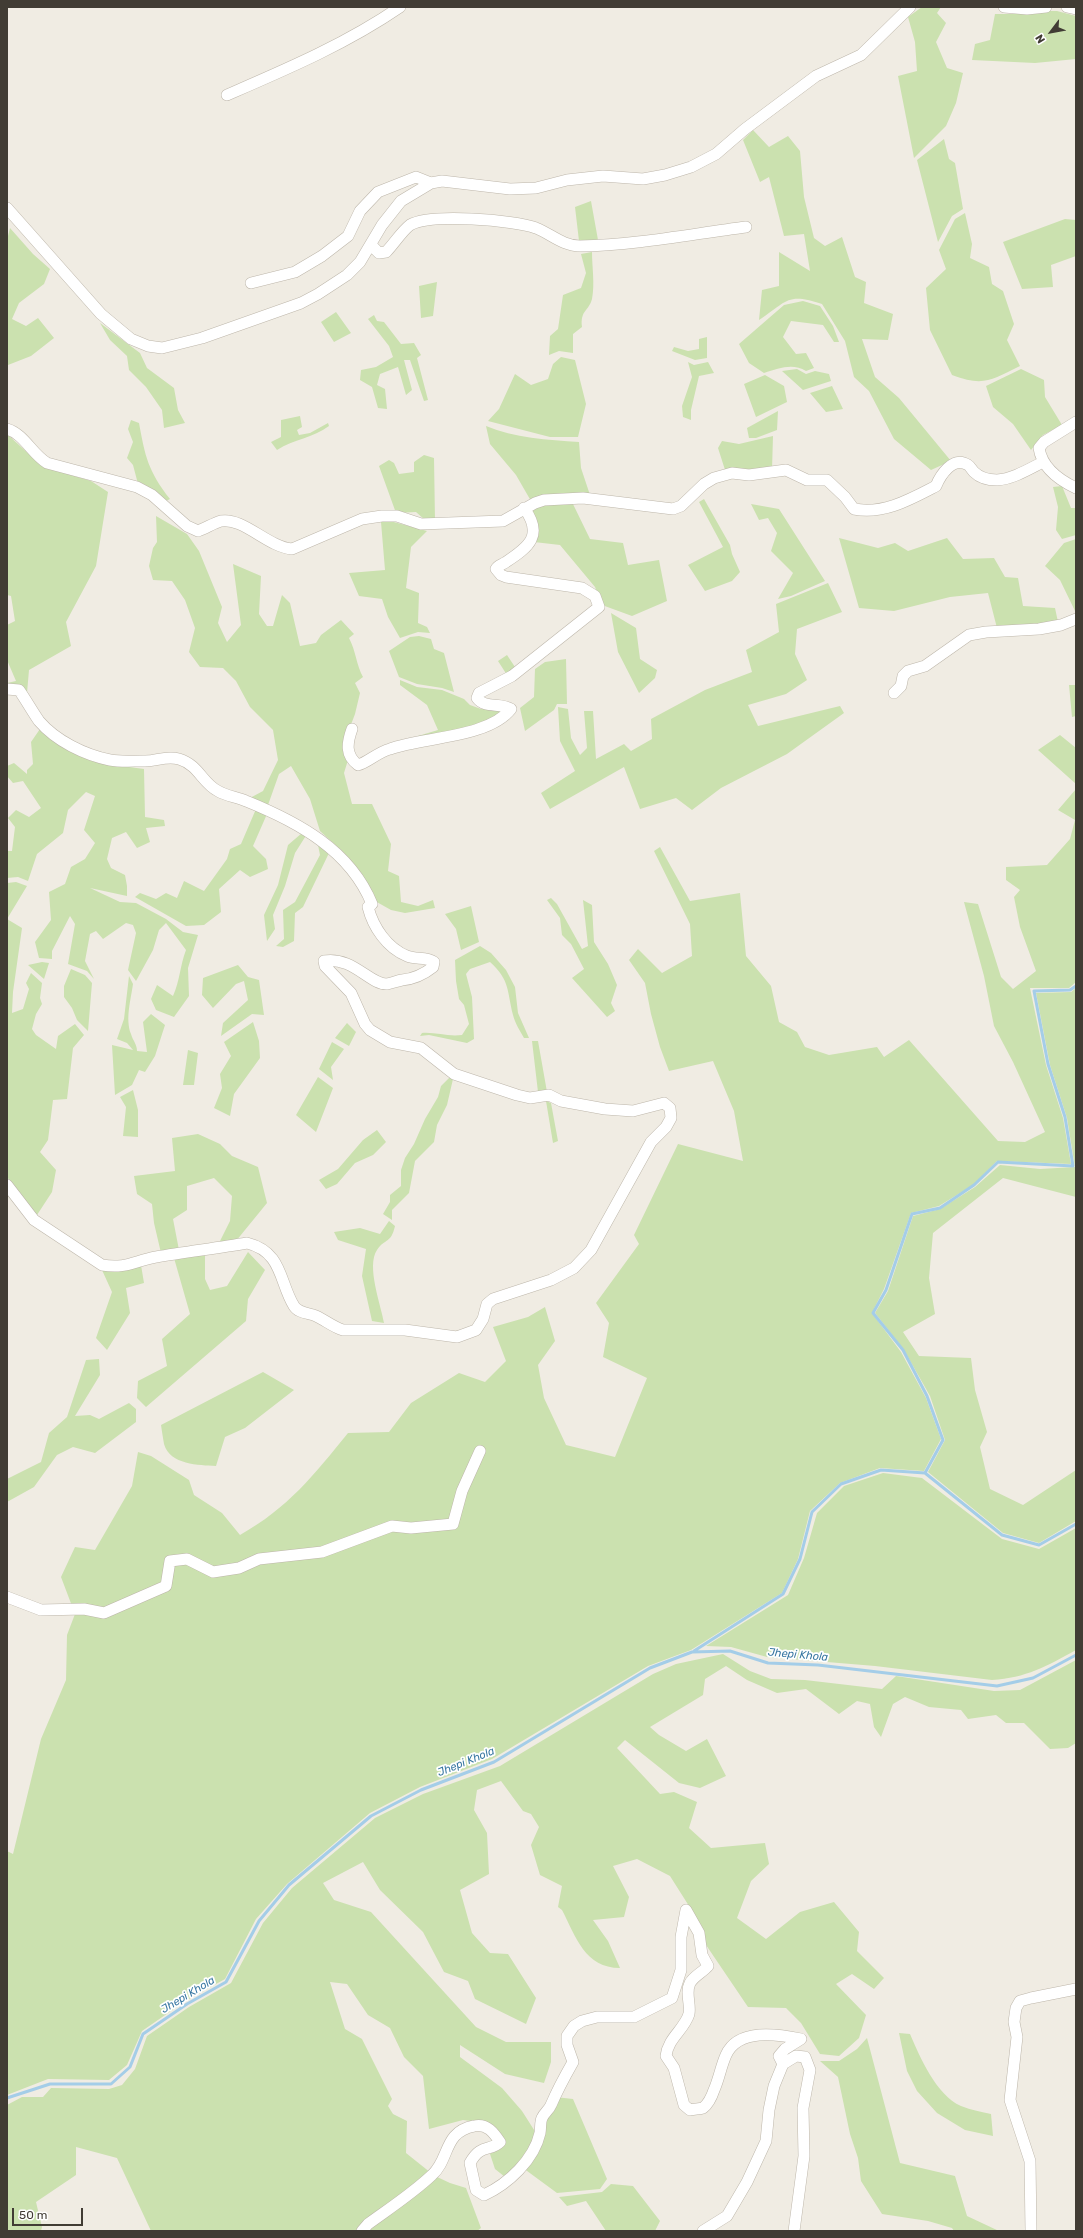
<!DOCTYPE html>
<style>
body{margin:0}
#map{position:relative;width:1083px;height:2238px;overflow:hidden;background:#f0ece3;font-family:Rubik,sans-serif}
canvas{display:block}
.frame{position:absolute;inset:0;border:8px solid #413c34;pointer-events:none}
.north{position:absolute;left:1031px;top:12px;width:40px;height:40px;-webkit-text-stroke:3px #fff;paint-order:stroke;rotate:238deg;font-size:11px;font-weight:700;line-height:16px;text-align:center;color:#413c34}
.north::after{content:'';display:block;margin:auto;width:14px;height:18px;background:#413c34;clip-path:polygon(50% 0,100% 100%,50% 72%,0 100%)}
.scale{position:absolute;left:12px;top:2208px;width:71px;height:18px;box-sizing:border-box;border:2px solid #413c34;border-top:0;padding-left:5px;font-size:12px;line-height:14px;white-space:nowrap;color:#413c34;-webkit-text-stroke:3px #fff;paint-order:stroke}
</style>
<div id="map">
<canvas width="1083" height="2238"></canvas>
<div class="frame"></div>
<div class="north">N</div>
<div class="scale">50 m</div>
</div>
<script>
const g = document.querySelector('canvas').getContext('2d');
g.lineJoin = 'round';
function fill(path, color) {
  g.fillStyle = color;
  g.fill(path, 'evenodd');
}
function stroke(path, color, width, dash) {
  g.strokeStyle = color;
  g.lineWidth = width;
  g.lineCap = dash ? 'butt' : 'round';
  g.setLineDash(dash || []);
  g.stroke(path);
}
function write(font, color, halo, rows, align = 'center') {
  g.font = font + ' Rubik,sans-serif';
  g.lineWidth = 3.5;
  g.setLineDash([]);
  g.textBaseline = 'middle';
  g.strokeStyle = halo;
  g.fillStyle = color;
  for (const [text, x, y, turn = 0] of rows) {
    g.save();
    g.translate(x, y);
    g.rotate((+turn || 0) * Math.PI / 180);
    g.textAlign = isNaN(turn) ? turn : align;
    if (halo) g.strokeText(text, 0, 0);
    g.fillText(text, 0, 0);
    g.restore();
  }
}
const green = new Path2D(`
 M922,7h19l-4,6 9,10 -10,19 11,26 16,5 -7,30 -10,23 -32,32 -16,-82 19,-5 -2,-29 -7,-25z
 M1046,11h11l19,5v43l-41,4 -63,-3 3,-16 15,-4 5,-26h35z
 M753,130l16,17 19,-11 12,15 4,46 10,41 11,8 17,-9 13,40 11,5 -2,21 29,11 -5,26 -26,-1 13,38 24,21 52,63 -20,9 -37,-31 -25,-48 -15,-14 -9,-36 -23,-37c-36,-12 -35,-2 -63,16l3,-30 17,-4v-34l31,19 -6,-37 -20,2 -15,-59 -9,5 -17,-42z
 M944,139l5,20 6,4 8,46 -11,7 -14,26 -21,-82z
 M591,201l7,39 -19,1 -4,-34z
 M965,213l7,31 -2,14 19,9 3,17 11,7 11,33 -7,16 13,26c-29,14 -36,21 -68,9l-22,-45 -4,-42 20,-19 -7,-19 16,-31z
 M1065,219l11,1v36l-25,9 2,22 -31,2 -19,-47z
 M10,228l23,26 17,15 -6,15 -25,19 -7,16 14,7 12,-8 16,20 -23,18 -23,9 -1,24v-149z
 M592,252c0,15 3,32 0,47 -3,12 -12,11 -10,28l-9,7v19l-14,-2 -10,4 1,-19 8,-7 5,-34 18,-7 5,-15 -5,-19z
 M437,282l-4,34 -12,2 -2,-32z
 M803,301l17,5 13,20 6,16h-5l-11,-17 -32,-4 -8,16 13,17 10,-1 8,15 -8,3c-13,-8 -27,-3 -42,2l-15,-10 -10,-19 45,-39z
 M336,312l15,21 -17,9 -13,-20z
 M374,315l3,6 7,1 17,22 13,-1 7,12 -4,3 11,42 -4,1 -14,-41h-6l8,30 -6,5 -8,-28 -18,7 -3,11 8,4 2,20 -9,-1 -6,-21 -12,-7 1,-10 15,-3 17,-10 -4,-11 -21,-27z
 M100,323l40,30 7,15 27,20 4,22 7,13 -21,5 -2,-18 -16,-23 -17,-17 -2,-14 -17,-16z
 M707,337v21l-12,2 -23,-9 2,-4 14,4 11,-2v-10z
 M561,357l14,3 11,44 -8,33h-28l-62,-16 11,-12 16,-35 16,11 17,-6 5,-15z
 M688,362l6,3 14,-3 6,11 -15,3 -8,34v10l-8,-3 -1,-11 10,-29z
 M797,369l9,5 9,-3 14,3 2,7 -28,9 -21,-19z
 M1021,369l23,11 1,17 17,28 -19,10 -12,15 -18,-26 -20,-17 -7,-21z
 M765,375l19,11 3,16 -31,15 -12,-33z
 M832,386l11,23 -17,3 -16,-19z
 M778,411l-1,19 -21,8h-7l-2,-10z
 M300,416l2,11 -5,3 2,5 11,-2 18,-10 1,3c-16,12 -35,13 -52,24l-6,-8 10,-5v-17z
 M131,420l8,3c6,33 9,48 31,76l-4,2 -28,-17 -5,-19 -6,-7 6,-16 -5,-13z
 M486,426c28,12 62,14 93,16l2,26 9,27 -59,6 -15,-26 -26,-31z
 M7,434l35,32 49,15 17,11 -12,74 -30,56 5,24 -42,24 -2,23 -20,-6v-4l9,-2 -9,-21v-35l8,-4 -4,-25 -4,-1z
 M773,436l-1,34 -46,3 -8,-25 4,-7 17,3z
 M424,455l10,3 1,63 -10,-1 -9,-8 -20,1 -17,-47 10,-6 5,3 5,11 15,-2v-10z
 M1062,486l9,22h5v27l-14,4 -6,-9 2,-23 -5,-20z
 M704,499l26,46 2,9 8,18 -8,9 -27,10 -17,-26 35,-18 -24,-45z
 M572,502l18,37 33,4 5,22 31,-5 8,41 -35,15 -30,-11 -7,-18 -35,-42 -26,-3 -4,-33 8,-4z
 M751,504l28,5 46,72 -34,15 -13,3 15,-26 -22,-22 6,-18 -9,-15 -9,2z
 M156,516l31,18 12,17 23,56 -4,16 9,19 14,-17 -8,-61 28,12 -2,38 8,12h6l9,-31 8,8 10,43 16,-3 5,-8 20,-15 13,14 -5,4c7,13 7,26 14,39l-8,6 5,10 -5,21 -11,29 4,17 -4,13 8,31h20l19,40 -3,27 11,5 2,26 17,4 15,-6 2,8 -30,5 -14,-3 -16,-9 -31,-48 -24,-22 -10,-32 -19,-33 -12,8 -11,31 -18,-7 13,-7 15,-31 -5,-30 -23,-23 -14,-26 -13,-13 -23,-1 -11,-15 6,-24 -10,-28 -13,-19 -19,-1 -4,-14 4,-18 4,-6z
 M390,521l37,10 -16,16 -5,41 13,5 -1,30 9,4 3,6 -12,-1 -18,6 -12,-21 -6,-18 -23,-3 -10,-23 36,-3 -4,-48z
 M839,538l39,10 17,-5 13,8 39,-13 16,21 31,-1 11,19 13,1 5,28 32,2 3,14 -61,6 -9,-35 -38,4 -56,14 -35,-3z
 M1076,539v74l-16,-33 -15,-14 19,-23z
 M828,583l14,29 -45,17 -2,25 12,26 -21,14 -38,11 10,21 82,-20 4,7 -57,41 -66,34 -29,22 -16,-12 -36,11 -16,-42 -74,42 -9,-16 34,-22 -15,-30 -2,-34 10,2 3,29 9,17 7,-7 -3,-37h9l3,48 28,-15 7,7 21,-12 -1,-20 54,-29 47,-18 -6,-22 33,-18 -3,-28z
 M611,613l25,15 4,31 17,11 -2,8 -16,15 -21,-41z
 M419,636l12,3 3,10 10,4 10,39 -12,-4 -25,-4 -18,-7 -10,-26 21,-14z
 M507,655l10,15 -10,5 -9,-14z
 M566,659l1,45h-10l-3,6 -29,21 -5,-23 14,-11 1,-28 10,-7z
 M400,680l17,7 25,3 22,9 6,6 11,4 25,1 -14,10 -72,20 -2,-4 20,-6 -11,-25 -27,-20z
 M1069,685h7v31l-4,1z
 M40,729l82,37 22,3 1,48 19,3 1,6 -19,2 4,14 -13,6 -11,-16 -14,6 -5,21 4,9 14,7 2,11v10l-37,-8 30,14 16,1 30,16 17,13 15,3 -10,33 1,28 -15,21 -18,-7 -5,-11 6,-14 16,11c7,-15 7,-31 13,-46l-20,-27 -7,7 -6,20 -17,31 -8,-11 8,-37 -3,-8 -7,-2 -23,16 -7,-8 -6,3 -5,27 9,18 -7,-8 -19,-7 7,-40 -5,-8 -18,35v8l-13,-1 -4,-16 16,-22 -2,-28 16,-8 6,-17 14,-8 10,-16 -11,-13 11,-34 -9,-4 -18,18 -5,23 -26,21 -9,27 -10,-4 -11,1v-27h5l3,-24 -7,-9 8,-8 13,7 12,-9 -18,-27 -10,2 -6,-7v-10l7,-3 13,11v-4l6,-6 -2,-22z
 M1060,735l16,13v36l-38,-34z
 M1076,789v193l-7,6h-39l16,77 17,53 8,46 -74,-3 -24,24 -34,21 -28,7 -27,76 -12,24 29,39 25,46 15,41 -17,32 -44,-3 -40,15 -30,28 -12,48 -16,34 -91,57 -43,16 -156,93 -72,28 -50,26 -83,71 -31,35 -31,60 -41,23 -42,29 -15,34 -18,15 -61,-1 -41,16v-244l6,3 28,-115 25,-59 1,-45 8,-21 -14,-37 14,-30 20,3 37,-64 6,-34 13,4 38,24 5,15 28,18 18,22c48,-27 74,-60 108,-102l41,-1 22,-29 48,-30 26,9 21,-21 -13,-34 35,-10 17,-10 10,34 -17,24 6,33 22,47 49,12 32,-79 -44,-21 6,-34 -13,-20 43,-59 -5,-9 44,-91 65,17 -9,-50 -21,-50 -44,10 -9,-24 -9,-33 -6,-31 -16,-23 9,-11 24,24 30,-17 -2,-32 -36,-73 6,-4 30,54 50,-8 6,63 25,30 8,36 18,10 8,15 24,8 48,-8 7,10 25,-17 89,101 27,1 20,-10 -32,-70 -19,-36 -10,-50 -20,-74 14,2 23,73 12,12 23,-18 -16,-44 -6,-30 6,-7 -14,-10v-13l41,-2 23,-26 5,-19 -17,-10z
 M256,809l11,5 -14,32 13,13 2,10 -18,8 -10,-7 -21,19 2,23 -17,13 -18,1 -51,-29 5,-4 16,6 10,-6 11,5 7,-17 20,10 23,-32 3,-10 11,-5z
 M302,833l5,1 -12,19 -10,33 -12,29 2,14 -8,12 -3,-26 14,-30 10,-40z
 M317,840l12,13 -26,54 -8,6 -1,28 -11,6 -7,-1 8,-7 -1,-29 12,-8 25,-47z
 M16,882l11,4 -20,33v-36z
 M551,898l6,6 25,45 6,-3 -5,-46 9,5 2,37 14,22 9,21 -6,18 4,8 -8,6 -35,-39 12,-9 -13,-25 -9,-9 -2,-17 -13,-18z
 M471,906l8,36 -18,8 -5,-21 -11,-15z
 M7,919l15,9 -9,64 -1,21 11,-4 6,-20 -3,-6 5,-10 11,10 -2,15 2,6 -6,10 -4,15 4,6 20,14 2,-13 17,-12 9,11 -11,13 -6,51 -14,1 -5,40 -8,12 16,18 -4,22 -15,23 -30,-38z
 M480,946l11,7 15,17 9,17 3,26 11,25h-5c-4,-7 -9,-15 -11,-23 -6,-24 -3,-35 -23,-53l-20,7 -4,5 6,23 2,42 -7,4 -38,-8 -9,1 2,-3c14,-1 26,4 40,2l7,-11 -5,-19 -5,-6 -3,-18 -1,-21z
 M42,962l7,1 -5,16 -16,-14z
 M238,965l10,12 11,3 5,35 -12,-1 -31,22 2,-13 25,-23 -4,-19 -8,3 -23,24 -11,-13 1,-17z
 M71,969l14,6 7,8 -4,48 -11,-11 -5,-12 -8,-11v-11z
 M129,976l4,8c-2,15 -8,35 -2,50 2,7 6,10 6,17l10,1 -4,-30 8,-8 14,11 -10,31 -10,16 -6,-2 -7,15 -17,10 -3,-50 21,5 -6,-7 -10,-4 7,-20z
 M1076,988v209l-73,-19 -70,55 -4,45 6,36 -32,18 16,24 52,2 4,32 12,42 -7,15 10,42 33,16 53,-35v51l-37,22 -36,-10 -75,-61 17,-32 -15,-44 -26,-46 -29,-37 13,-22 25,-75 27,-7 35,-22 25,-22 40,4 35,-2 -8,-49 -17,-53 -14,-72 35,-1z
 M253,1022l6,19 1,17 -26,36 -4,22 -16,-8 8,-20 -2,-14 11,-18 -7,-14z
 M347,1023l9,9 -7,14 -14,-8z
 M532,1041h6l9,51h-9z
 M332,1042l12,7 -13,18 2,13 -14,-11z
 M188,1050l10,3 -4,32h-11z
 M318,1077l15,11 -17,44 -20,-17z
 M450,1077l3,2 -6,26 -10,20 -3,17 -19,19 -6,32 -17,17v10l-9,-6 7,-12v-7l11,-9v-16l4,-12 9,-14 11,-25 13,-22 3,-11z
 M133,1090l5,20v27l-15,-1 3,-29 -6,-10z
 M546,1101l5,2 7,38 -5,2z
 M377,1130l9,12 -13,13 -18,8 -18,21 -11,5 -7,-9 19,-11 25,-29z
 M198,1134l22,10 12,12 26,11 9,36 -31,38 -17,2 11,-22 2,-25 -18,-18 -27,8v24l-14,9 6,31 -18,3 -7,-30 -2,-19 -15,-10 -3,-18 41,-5 -3,-33z
 M389,1221l6,5c-4,18 -10,12 -18,24 -11,16 4,55 7,73l-12,-2 -10,-45 4,-27 -28,-9 -4,-8 26,-4 20,6z
 M248,1252l17,18 -17,29 -2,22 -100,86 -9,-9 1,-17 29,-15 -5,-27 28,-25 -16,-56 31,-5v26l5,11 17,-4z
 M141,1265l3,18 -18,5 4,25 -23,37 -11,-12 16,-46 -10,-22z
 M99,1359l1,16 -25,41 15,-1 9,4 30,-16 7,6v13l-41,31 -22,-6 -16,8 -23,32 -27,15v-23l34,-17 8,-29 18,-16 19,-57z
 M263,1372l31,18 -49,38 -20,9 -9,29c-17,-1 -46,-1 -52,-22 -1,-6 -2,-12 -3,-19z
 M883,1473l39,5 80,61 37,10 37,-21v122c-29,16 -50,28 -84,30l-117,-14 -108,-9 -36,-10 -25,-1 82,-51 16,-37 13,-45 27,-27z
 M723,1654l27,17 21,8 34,1 77,9 14,-13 98,15 26,-1 56,-30v83l-8,5 -18,1 -26,-26h-18l-10,-8 -28,4 -7,-9 -32,-3 -24,-10 -12,7 -12,33 -7,-10 -4,-23 -13,-3 -18,13 -33,-25 -29,4 -30,-13 -21,-14 -21,13 -2,16 -53,32 9,8 27,16 21,-12 19,37 -26,12 -21,-5 -54,-43 -8,8 43,46 14,-2 23,10 -8,26 22,20 54,-5 4,21 -18,17 -14,37 29,21 34,-27 34,-10 25,30 -2,19 27,27 -10,11 -22,-15 -16,10 30,31 -7,23 -20,18 -19,-2 -19,-31 -15,-15 -38,-1 -44,-65 -15,-36 -19,-30 -33,-17 -24,7 16,31 -5,20 -31,3 15,21 12,27c-35,0 -44,-31 -58,-58l-4,-3 4,-21 -22,-11 -9,-30 8,-18 -8,-13 -8,-3 -22,-30 -24,9 -3,20 13,23 2,41 -29,16 12,43 18,20 18,1 28,44 -10,26 -51,-25 -7,-18 -24,-9 -21,-40 -43,-42 -17,-28 -40,21 11,17 37,12 105,115 30,15h45v20l-7,21 -39,-9 -45,-29v12l42,31 20,23 14,22c-8,19 -16,31 -31,44l-10,-8 -5,-15 13,-10 -17,-21 -23,-3 -34,9 -6,-53 -19,-19 -14,-29 -22,-13 -21,-31 -17,-2 15,47 17,10 30,60 -4,7 5,8 14,7 -1,32 25,20 -72,58h-208l-34,-73 -41,-11v28l-40,27 6,25 -1,4h-34v-126l15,-8h21l8,-9 58,1 13,-4 13,-16 12,-33 42,-29 42,-24 32,-60 29,-35 83,-70 48,-24 77,-28 153,-92 23,-10z
 M899,2033l11,1c10,23 26,61 51,72 10,4 21,6 30,8l2,22 -28,-6 -28,-17 -20,-22 -10,-20z
 M867,2038l33,125 55,13 12,40 32,15h-45l-2,-3 -24,-7 -46,-7 -21,-33 -3,-23 -8,-24 -12,-57 -18,-16h19l18,-12z
 M555,2097l18,2 34,80 -7,10 -43,4 -34,-25z
 M435,2176l15,7 16,5 15,40 -4,3h-112z
 M611,2184l22,2 27,35 -5,10h-49l-20,-30 -19,5 -8,-9 43,-5z`);
const stream = new Path2D(`
 M925,1473l18,-33 -16,-44 -24,-46 -30,-37 13,-23 26,-76 28,-6 34,-23 24,-23 75,4 -8,-49 -17,-53 -14,-73 36,-1 6,-4
 M694,1651l89,-57 17,-35 12,-47 29,-28 40,-14 44,3 77,62 37,10 37,-21
 M7,2098l43,-14h61l19,-17 13,-33 44,-30 39,-22 33,-61 30,-36 82,-69 50,-26 73,-28 156,-94 42,-16 38,-1 38,12 50,2 179,21 36,-8 43,-23`);
const street = new Path2D(`
 M1004,7l23,2 19,-2
 M1067,7l9,2
 M227,95c60,-26 119,-51 173,-88
 M7,208l94,106 30,25 17,7 14,2 40,-10 99,-35 17,-9 29,-19 13,-13 22,-37 19,-24 30,-18 11,-2 68,8 26,-1 31,-8 36,-4 40,3 22,-4 26,-8 25,-13 29,-25 71,-53 45,-21 49,-48
 M371,245l8,8 7,-1c8,-8 15,-20 24,-27 20,-12 104,-5 126,3 15,6 27,18 44,18 56,-1 111,-12 166,-19
 M251,283l44,-11 27,-16 26,-20 12,-25 18,-19 38,-15 15,6
 M1076,422l-32,20 -5,6c3,20 20,32 37,40
 M7,429c17,5 25,25 40,34l90,24 15,8 35,31 11,5c8,-3 16,-8 23,-10 22,-4 47,26 71,28l70,-30 20,-3h15l24,8 82,-3 32,-18 9,-3 39,-2 90,11 8,-3 23,-22 10,-6 18,-5 17,2 37,-5 21,10h20l18,17 9,12c29,6 57,-10 82,-23 4,-10 17,-31 32,-21 2,1 4,5 6,7 6,6 14,8 23,8 16,-1 32,-11 46,-18
 M7,689l12,1c7,10 13,21 20,31 17,20 46,34 71,39 10,2 22,1 33,1 13,1 22,-6 36,-2 20,6 23,24 39,32 8,5 19,6 28,10 52,21 104,49 126,103l-4,3c5,20 19,41 39,49 9,4 19,0 27,6l-1,5c-10,8 -19,12 -31,13 -5,1 -10,3 -15,4 -17,1 -34,-28 -63,-23l1,5 26,27 14,31 5,6 20,12 31,6 33,26 63,21 13,3 19,-3 12,6 44,8 28,2 31,-8 6,5 1,10 -5,9 -15,15 -60,108 -17,18 -23,12 -58,19 -6,5 -4,15 -7,11 -19,7 -52,-7h-62c-10,-3 -18,-10 -27,-14 -7,-3 -18,-3 -22,-10 -15,-24 -11,-54 -47,-63 -30,5 -61,9 -91,14 -22,4 -30,12 -54,8l-68,-45 -27,-35
 M894,693l7,-7 2,-10 5,-5 17,-5 44,-31 17,-3 53,-3 22,-4 15,-6
 M352,729c-5,14 -7,26 6,36 9,-2 20,-13 32,-16 33,-12 98,-11 121,-40 -11,-7 -26,0 -34,-11l2,-5 33,-17 87,-69 -4,-11 -13,-8 -76,-11 -5,-2 -5,-6c2,-4 6,-4 10,-7 23,-15 38,-27 18,-54
 M7,1597l34,13 43,-1 20,4 62,-27 4,-25 17,-2 26,13 26,-4 20,-9 63,-7 70,-26 19,2 42,-4 9,-33 18,-40
 M362,2231l6,-7c22,-16 45,-31 64,-49 18,-16 11,-43 42,-49 13,-3 20,7 26,16 -10,10 -19,1 -30,21l6,27 8,5c24,-11 50,-35 56,-62 1,-5 0,-11 2,-15 2,-5 7,-8 9,-13 6,-14 14,-29 22,-43l-6,-17v-9l7,-10 8,-5 15,-4h37l38,-19 9,-28v-33l5,-27 13,23 3,22 6,11c-5,6 -14,10 -18,17 -5,10 1,21 -1,31 -5,16 -21,24 -23,42l8,12 10,37 6,5c4,-1 10,-1 13,-2 5,-4 9,-12 11,-18 5,-11 7,-24 12,-35 12,-27 51,-21 75,-16l-16,10 -6,7 4,8
 M703,2231l24,-15 20,-34 19,-41 3,-31 5,-24 9,-22 13,-8 9,1 5,13 -7,38 1,48 -10,75
 M1031,2231l-1,-70 -20,-61 7,-63 -3,-15 2,-14 4,-7 11,-3 45,-9`);
const waterNames = [
 ["Jhepi Khola",798,1655,5],
 ["Jhepi Khola",466,1762,-22],
 ["Jhepi Khola",188,1995,-31]
];
fill(green, '#cbe1af');
stroke(stream, '#a4cde8', 3);
stroke(street, '#bdb6aa', 12);
stroke(street, '#fff', 11);
write('italic 11px', '#3877a2', '#fff', waterNames);
</script>
